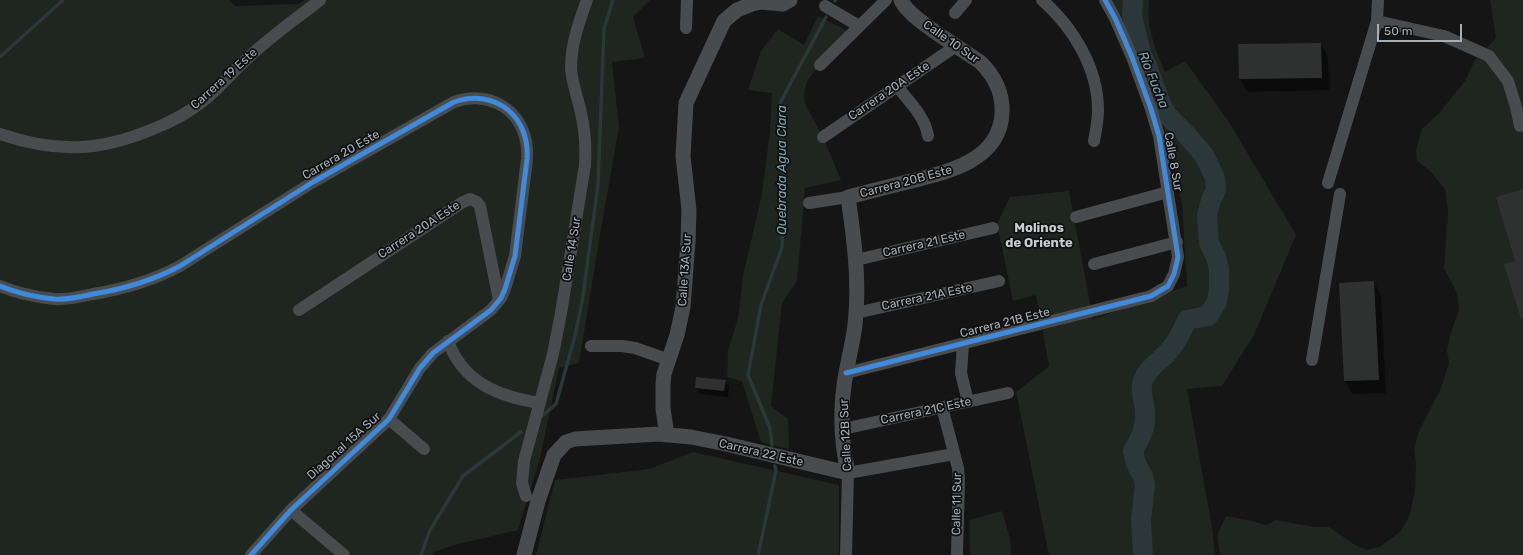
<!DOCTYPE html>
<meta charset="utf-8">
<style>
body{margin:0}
#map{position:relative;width:1523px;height:555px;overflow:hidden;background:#151515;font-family:Rubik,sans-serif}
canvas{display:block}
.scale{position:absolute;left:1377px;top:24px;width:85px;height:18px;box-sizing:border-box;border:2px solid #a7aeb5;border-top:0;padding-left:5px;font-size:12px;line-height:14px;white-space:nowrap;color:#a7aeb5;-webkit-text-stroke:3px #0f1011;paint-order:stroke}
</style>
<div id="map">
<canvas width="1523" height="555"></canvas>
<div class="scale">50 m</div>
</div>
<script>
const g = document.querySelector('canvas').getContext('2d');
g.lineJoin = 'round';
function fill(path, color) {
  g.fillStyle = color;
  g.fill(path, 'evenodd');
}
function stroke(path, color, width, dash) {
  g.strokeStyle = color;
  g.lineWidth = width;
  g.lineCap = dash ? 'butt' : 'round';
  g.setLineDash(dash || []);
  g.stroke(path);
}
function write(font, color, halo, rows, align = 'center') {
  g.font = font + ' Rubik,sans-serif';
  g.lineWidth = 3.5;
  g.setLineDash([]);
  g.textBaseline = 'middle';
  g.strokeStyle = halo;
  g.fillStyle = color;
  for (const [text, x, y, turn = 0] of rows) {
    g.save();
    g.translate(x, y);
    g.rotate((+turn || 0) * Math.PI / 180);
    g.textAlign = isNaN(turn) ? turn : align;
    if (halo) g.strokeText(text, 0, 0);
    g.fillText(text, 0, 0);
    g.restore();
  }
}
const green = new Path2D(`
 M0,0h229l6,6 64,-2 5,-4h346l-17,17 12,41 -33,4 7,65 -19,108 -21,128 -20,5 -19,91 -22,71 -64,15 -20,7 -1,3h-433z
 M1111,0h38c-3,26 6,48 16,72l20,-11 44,61 67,113 -42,100 -32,51 -35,3 25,138 3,28h-166l-33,-163 33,-26 -13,-71 -23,6 -16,-77 13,-27 59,-6 24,128 94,-33 -5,-82 -17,-74 -42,-113z
 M1490,0h33v555h-303l-3,-20 9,-19 25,5 15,4 10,-5 38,7h15l26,18 12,5 14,-4 20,-15 9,-17 5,-24 1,-27 -2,-15 5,-17 22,-43 8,-25 -2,-13 4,-18 8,-22 -2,-17 -13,-25 4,-58 -3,-21 -15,-18 -13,-10 -1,-11 6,-21 18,-17 25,-31 10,-21 21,-22z
 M818,16l34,17 -32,32 -12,15 -3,8 -1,8 1,8 18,33 18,43 -36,8 -8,93 -15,22 -11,103 17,13 1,30 -28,-7 -19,-61 -15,-4 1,-27 10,-31 5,-44 19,-81 8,-63 2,-38 -24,-3 13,-39 17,-22 26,16z
 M693,452l146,33v70h-303l19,-75 94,-11z
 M1002,511l8,28 1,16h-41l-1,-35z`);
const shadow = new Path2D(`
 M1321,44l7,13 1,33 -81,2 -8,-13z
 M1374,282l7,13 5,98 -34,1 -7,-13 -5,-97z
 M725,381l4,6 -1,10 -28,-3 -4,-7z`);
const stream = new Path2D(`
 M835,1v-1
 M0,57l63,-57
 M542,416l14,-12 19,-68 8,-40 15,-111 6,-156 9,-29
 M772,445l-2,-17 -22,-53 13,-70 21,-58 2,-67 -4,-77 46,-86
 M421,555l9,-25 33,-54 58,-44
 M758,555l18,-84 -1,-5`);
const river = new Path2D(`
 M1133,0l-1,16 9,37 6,13 14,38 7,12 16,16 20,23 11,23 1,12 -5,10 -4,15 2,28 7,14 3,12v20l-2,13 -9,14 -21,4c-5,12 -11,23 -19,32 -9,10 -20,16 -25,28 -4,11 2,22 2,34 1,14 -5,25 -12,37l3,13 7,12 2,9 -4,35 2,35`);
const building = new Path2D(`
 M1321,43l1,35 -83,1 -1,-35z
 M1523,189v130h-2l-17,-55 11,-3 -19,-64z
 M1374,281l5,99 -35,1 -5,-98z
 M696,377l30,3 -2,11 -29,-3z`);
const minor = new Path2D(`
 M1042,0c31,27 56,68 56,110 0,11 -2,21 -4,31
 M825,6l34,20
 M955,13l11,-13
 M1377,21l67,15 45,20 19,25 8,26 4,19
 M686,28l1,-28
 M820,65l66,-65
 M897,86c12,16 28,30 31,50
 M0,134c55,19 99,18 153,-5 18,-7 35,-16 50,-28 17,-13 30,-30 46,-44 22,-21 47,-38 71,-57
 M823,137l133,-91
 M1328,183l49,-162 1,-21
 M809,203l39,-6
 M1076,217l92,-25
 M856,260l137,-32
 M1094,264l83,-22
 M0,286c17,7 35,11 54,13 13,1 26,-2 39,-5 31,-5 59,-13 87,-28l133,-84 141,-80c41,-14 76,14 73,57l-12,97 -10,33 -4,9 -10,12 -58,43 -13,15 -31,51 -98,91 -40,45
 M299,310l164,-108 7,-3 7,3 3,4 19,94
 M856,313l143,-32
 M448,341c15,42 52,56 92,62
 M963,344l-2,29 7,29
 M591,346h31l13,2 34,12
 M1312,360l28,-166
 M846,373l305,-77 17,-10 6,-12 4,-17 -19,-121 -8,-27 -19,-52 -17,-39 -10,-18
 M942,407l16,61 1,12 -2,75
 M389,419l35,30
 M843,429l165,-36
 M526,496l-4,-13 2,-22 29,-107 8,-41 24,-148c1,-17 0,-35 -4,-52 -3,-15 -9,-29 -10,-45 0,-24 8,-46 16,-68
 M291,510l53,45
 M846,555l2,-82 106,-19`);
const tertiary = new Path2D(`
 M667,435l-4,-26v-25l1,-10 13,-39 6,-28 5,-65 1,-32 -6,-54 3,-53 38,-82 13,-11 15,-6 9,-2 22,2 7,-4
 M524,555l14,-54 16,-46 12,-13 9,-3 84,-5 32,3 35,7 122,29c-7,-32 -8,-68 -2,-100 3,-16 7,-32 9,-48 5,-42 -1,-87 -7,-128 19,-5 39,-10 59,-15 37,-9 93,-20 95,-69 1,-20 -8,-38 -22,-51 -18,-13 -72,-44 -79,-62`);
const cycleway = new Path2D(`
 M0,286c17,7 35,11 54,13 13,1 26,-2 39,-5 31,-5 59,-13 87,-28l133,-84 141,-80c41,-14 76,14 73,57l-12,97 -10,33 -4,9 -10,12 -58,43 -13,15 -31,51 -98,91 -40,45
 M846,373l305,-77 17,-10 6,-12 4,-17 -19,-121 -8,-27 -19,-52 -17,-39 -10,-18`);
const streetNames = [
 ["Calle 10 Sur",951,42,35],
 ["Carrera 19 Este",224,79,-42],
 ["Carrera 20A Este",889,91,-34],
 ["Carrera 20 Este",341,155,-30],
 ["Calle 8 Sur",1173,162,80],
 ["Carrera 20B Este",906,182,-15],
 ["Carrera 20A Este",419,230,-33],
 ["Carrera 21 Este",924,244,-13],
 ["Calle 14 Sur",572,249,-81],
 ["Calle 13A Sur",685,270,-86],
 ["Carrera 21A Este",927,297,-12],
 ["Carrera 21B Este",1005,323,-14],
 ["Carrera 21C Este",926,411,-12],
 ["Calle 12B Sur",846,435,-93],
 ["Diagonal 15A Sur",344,446,-42],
 ["Carrera 22 Este",761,453,13],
 ["Calle 11 Sur",957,504,-89]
];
const waterNames = [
 ["Río Fucha",1153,80,68],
 ["Quebrada Agua Clara",782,170,-90]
];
const neighbourhoodNames = [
 ["Molinos",1039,228],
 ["de Oriente",1039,243]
];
fill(green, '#1f251f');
fill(shadow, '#0007');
stroke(stream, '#2c373a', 3.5);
stroke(river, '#2c373a', 20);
fill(building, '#2f3030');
stroke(minor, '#494c4e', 12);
stroke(tertiary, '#494c4e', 15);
stroke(cycleway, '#408adc', 5);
write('12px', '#a7aeb5', '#0f1011', streetNames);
write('italic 13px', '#80a3ae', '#0f1011', waterNames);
write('bold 13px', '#c7ccd2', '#0f1011', neighbourhoodNames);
</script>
